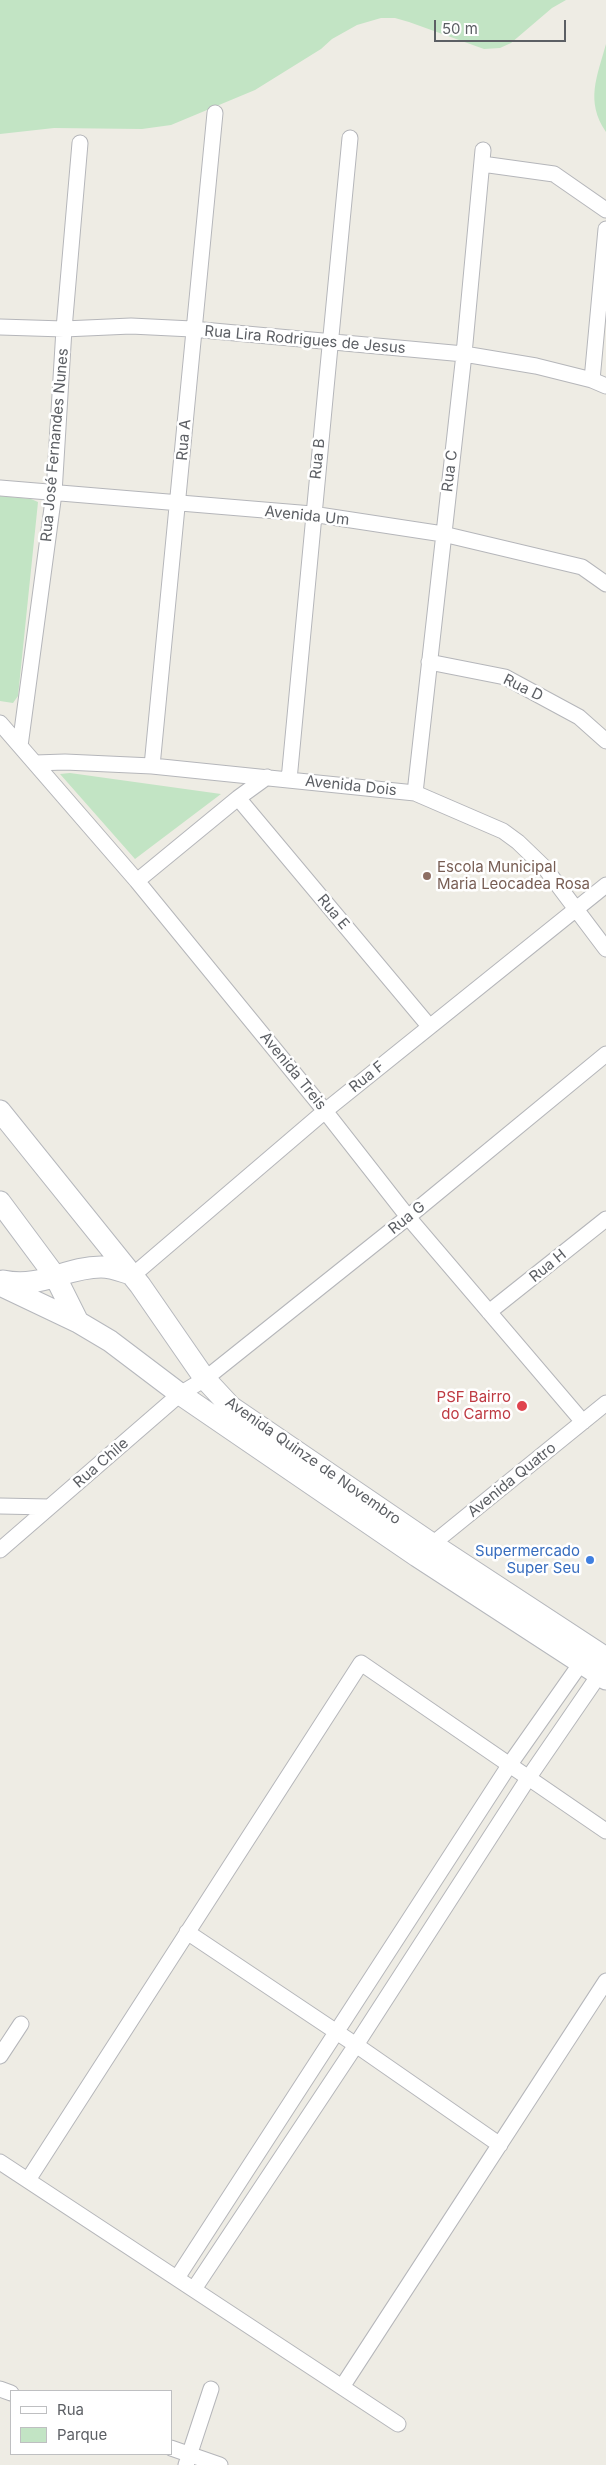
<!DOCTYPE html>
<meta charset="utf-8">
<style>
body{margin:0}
#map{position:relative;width:606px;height:2465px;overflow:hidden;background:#eeece4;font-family:Inter,sans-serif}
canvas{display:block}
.legend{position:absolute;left:10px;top:2390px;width:162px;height:65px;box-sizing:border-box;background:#fff;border:1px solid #bebfc1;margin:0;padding:6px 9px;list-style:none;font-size:15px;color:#5c5f64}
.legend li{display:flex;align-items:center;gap:10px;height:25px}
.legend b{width:25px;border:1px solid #bebfc1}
.scale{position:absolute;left:434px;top:20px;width:132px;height:22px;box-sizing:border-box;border:2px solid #5c5f64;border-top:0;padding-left:6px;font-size:15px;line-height:18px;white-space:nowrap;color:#5c5f64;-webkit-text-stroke:4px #fff;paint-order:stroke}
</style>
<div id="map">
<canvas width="606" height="2465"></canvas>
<ul class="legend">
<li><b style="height:6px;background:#fff"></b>Rua</li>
<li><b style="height:14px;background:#c2e4c4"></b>Parque</li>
</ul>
<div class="scale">50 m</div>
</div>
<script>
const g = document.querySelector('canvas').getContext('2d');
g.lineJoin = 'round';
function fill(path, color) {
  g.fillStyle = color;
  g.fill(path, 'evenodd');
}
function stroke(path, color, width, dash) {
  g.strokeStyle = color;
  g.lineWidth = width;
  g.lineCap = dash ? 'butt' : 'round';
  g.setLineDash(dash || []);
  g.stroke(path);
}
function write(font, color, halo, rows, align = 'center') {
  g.font = font + ' Inter,sans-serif';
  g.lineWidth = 5;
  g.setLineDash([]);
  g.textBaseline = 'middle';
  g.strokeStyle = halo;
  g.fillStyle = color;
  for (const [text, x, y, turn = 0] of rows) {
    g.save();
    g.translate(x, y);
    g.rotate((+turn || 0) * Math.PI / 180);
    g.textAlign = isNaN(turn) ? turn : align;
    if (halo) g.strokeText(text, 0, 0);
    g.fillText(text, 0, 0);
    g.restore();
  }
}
const green = new Path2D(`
 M0,0h566l-14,8 -41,35 -11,5 -16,1 -75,-27 -14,-4h-14l-24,7 -25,14 -11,10 -66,41 -84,35 -29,4 -88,-1 -54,6z
 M606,44v88c-21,-31 -9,-55 0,-88z
 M0,496l31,3 7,3 -20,194 -5,7 -13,-2z
 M70,773l151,21 -86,65 -75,-85z`);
const street = new Path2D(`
 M482,164l72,10 52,36
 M0,327l64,2 67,-3 61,3 272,25 72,12 56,14 14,6
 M592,380l14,-151
 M0,488l312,26 131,20 139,33 24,17
 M429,662l76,15 74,40 27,24
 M0,723l137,158 188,230 83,106 175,205
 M20,746l34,-253 10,-164 16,-186
 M35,763l30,-1 87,4 263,27 88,38 15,11 27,26 61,81
 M152,766l63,-653
 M289,780c19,-214 41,-428 61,-642
 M415,793l49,-439 19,-204
 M238,798l191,228
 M137,881l101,-83 29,-21
 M132,1276l193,-165 281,-226
 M489,1312l117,-93
 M0,1506l49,1
 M0,1550l180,-156 25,-15 203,-162 198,-163
 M425,1550l181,-147
 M187,1932l169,113 144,100
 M0,2056l21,-32
 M0,2162l398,262
 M28,2180l333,-517 245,168
 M177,2278l333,-514 71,-101
 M194,2289l162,-244 173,-268 70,-102
 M342,2387l264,-406
 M0,2389l11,4
 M171,2448l49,17
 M186,2465l25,-76`);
const secondary = new Path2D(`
 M0,1111l140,174 65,94 26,28 201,137 174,114
 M0,1202l55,74 23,46
 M3,1281c39,8 62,-14 98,-14 11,0 20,4 30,7
 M0,1285l78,37 32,19 70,53 237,162 189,123`);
const markers = [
 [427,876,5,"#8d6e63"],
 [522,1406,6,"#e0444e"],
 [590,1560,5,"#3f7fe0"]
];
const streetNames = [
 ["Rua Lira Rodrigues de Jesus",305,340,5],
 ["Rua A",184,440,-85],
 ["Rua José Fernandes Nunes",55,445,-85],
 ["Rua B",318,459,-84],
 ["Rua C",450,471,-83],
 ["Avenida Um",307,516,6],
 ["Rua D",523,688,26],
 ["Avenida Dois",351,786,6],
 ["Rua E",333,912,50],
 ["Avenida Treis",293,1071,51],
 ["Rua F",367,1077,-39],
 ["Rua G",407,1218,-39],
 ["Rua H",548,1266,-39],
 ["Avenida Quinze de Novembro",313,1461,35],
 ["Rua Chile",101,1463,-41],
 ["Avenida Quatro",512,1480,-39]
];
const educationNames = [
 ["Escola Municipal",437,867],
 ["Maria Leocadea Rosa",437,884]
];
const healthNames = [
 ["PSF Bairro",511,1397],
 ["do Carmo",511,1414]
];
const shopNames = [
 ["Supermercado",580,1551],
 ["Super Seu",580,1568]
];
fill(green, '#c2e4c4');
stroke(street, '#b5b6ba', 17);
stroke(secondary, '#b6b8bd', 23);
stroke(street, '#fff', 15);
stroke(secondary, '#fff', 21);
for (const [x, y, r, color] of markers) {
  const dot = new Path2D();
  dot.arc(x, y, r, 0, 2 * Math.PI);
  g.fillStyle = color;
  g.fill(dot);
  stroke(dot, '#fff', 2);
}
write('15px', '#5c5f64', '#fff', streetNames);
write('15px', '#785e54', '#fff', educationNames, 'left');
write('15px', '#be3a42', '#fff', healthNames, 'right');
write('15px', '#366cbe', '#fff', shopNames, 'right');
</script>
